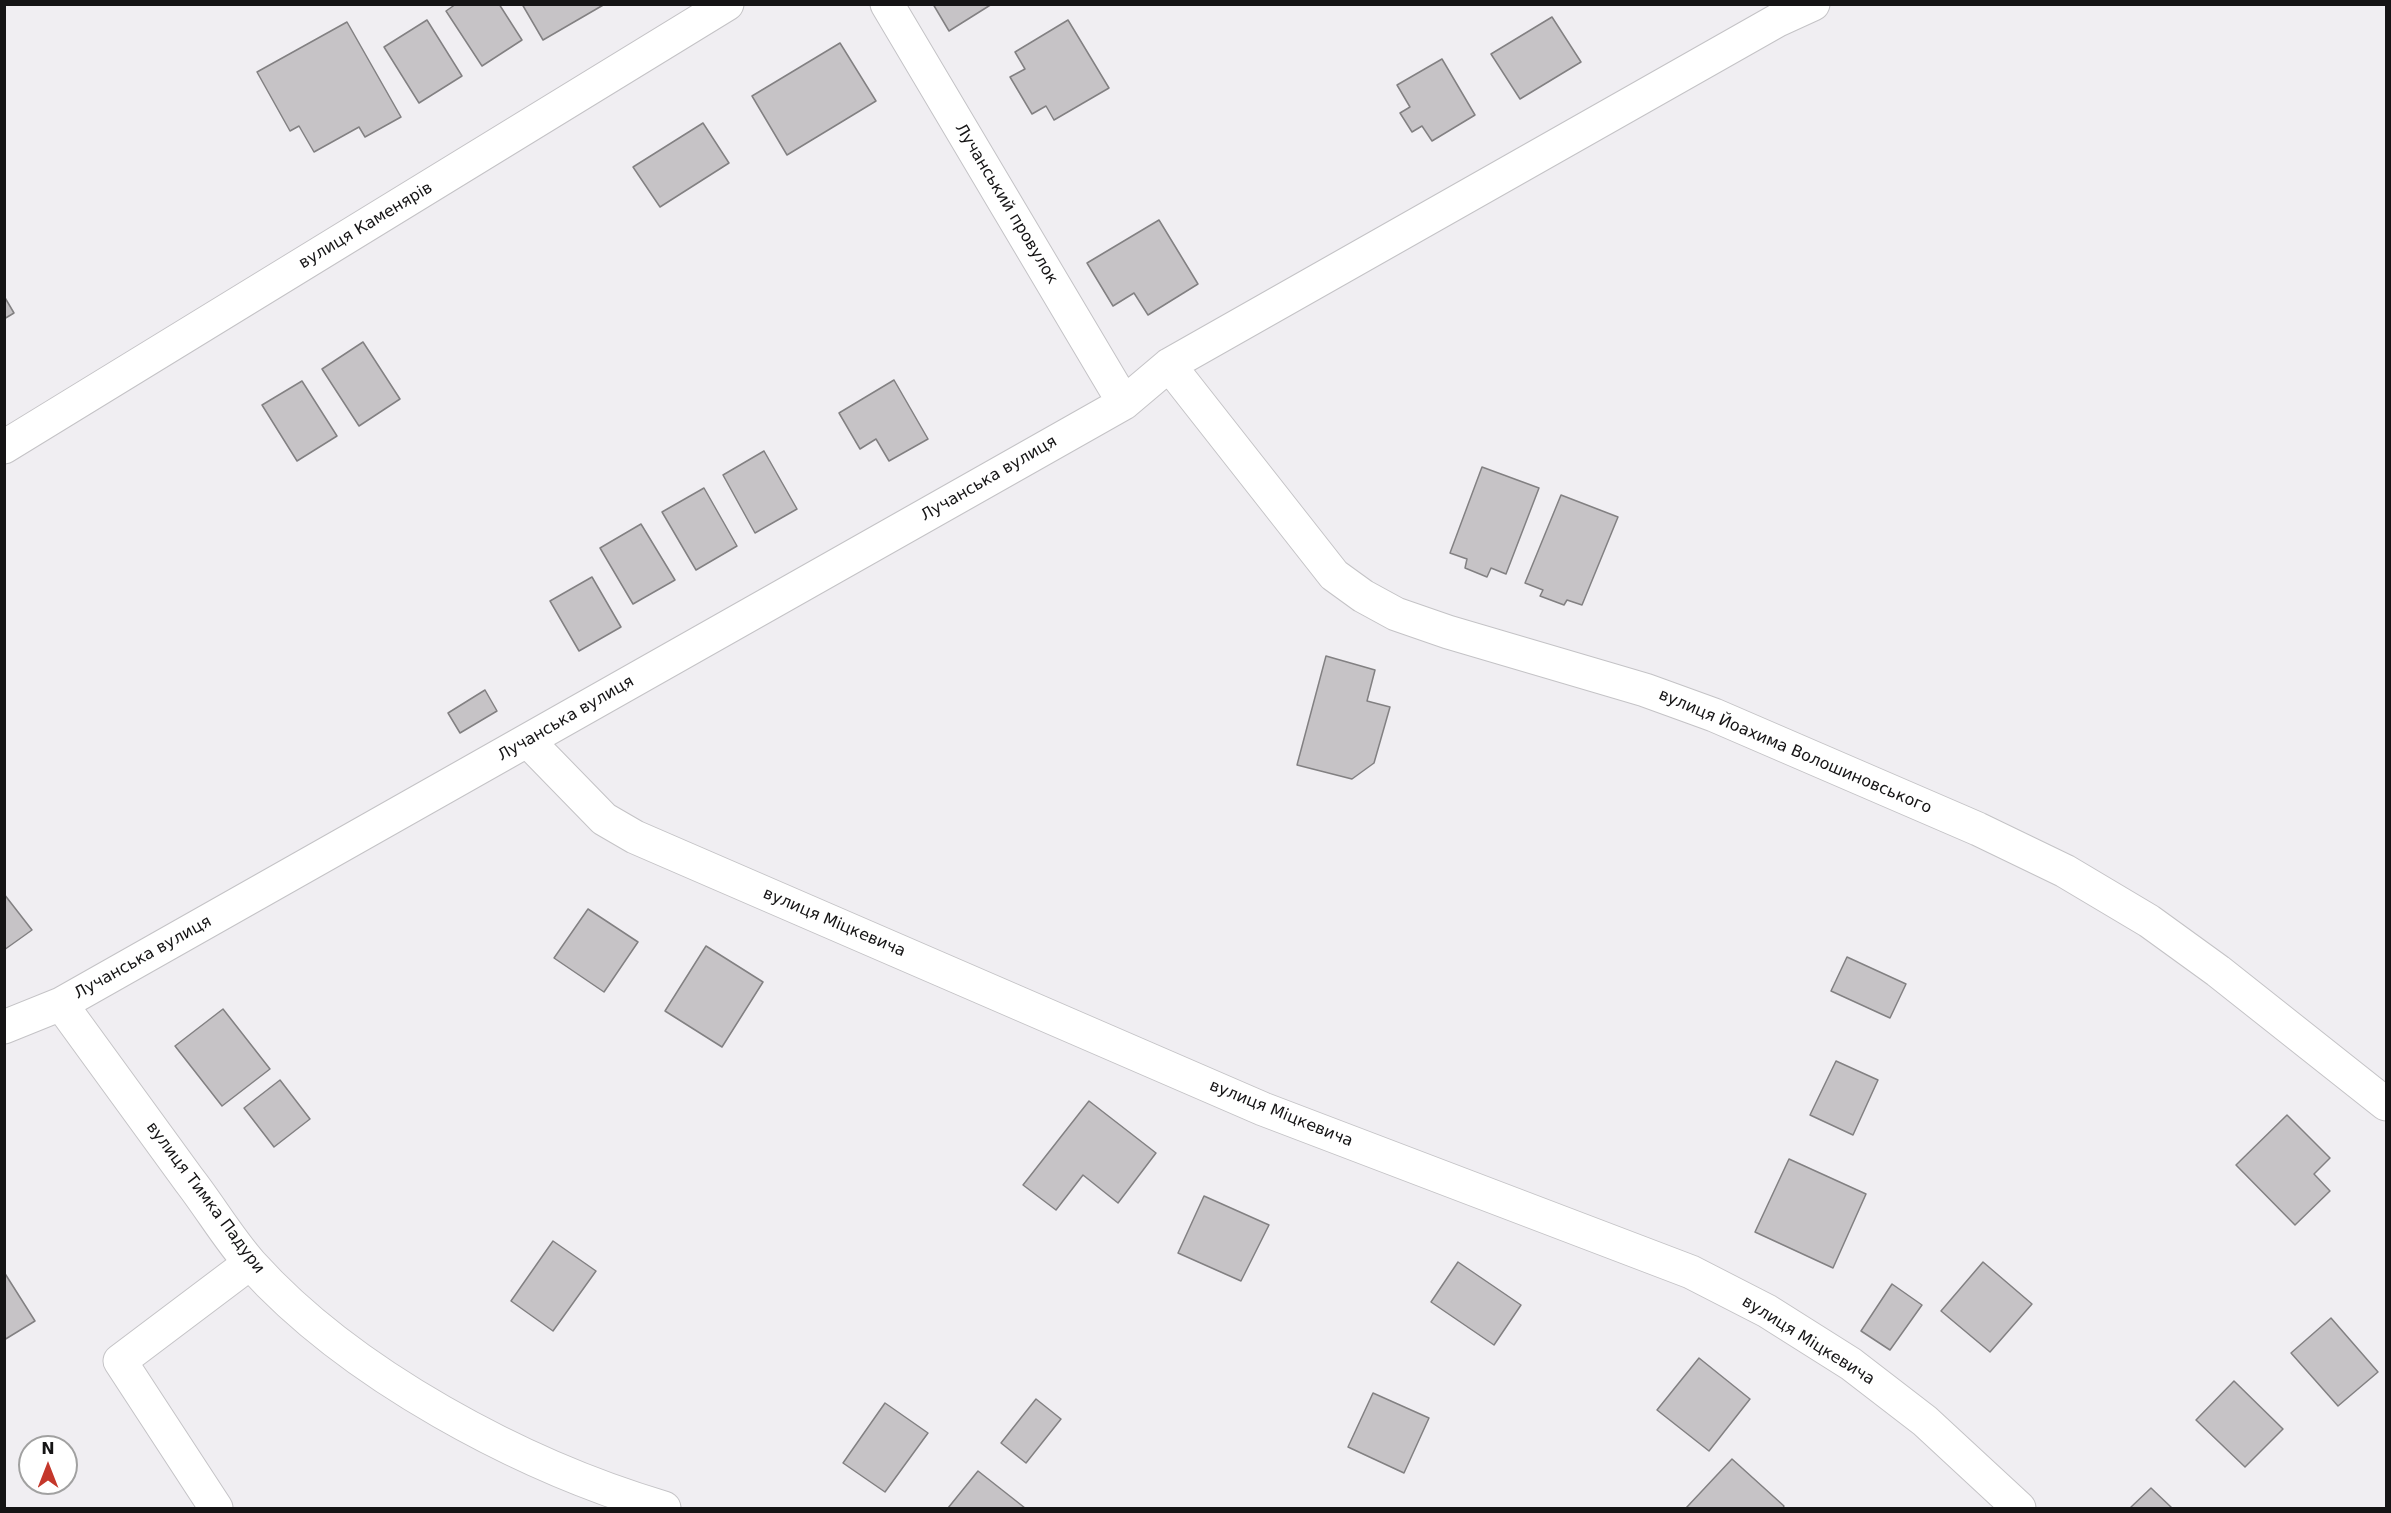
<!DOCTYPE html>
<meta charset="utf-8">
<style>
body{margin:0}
#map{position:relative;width:2391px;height:1513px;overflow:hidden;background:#f0eef2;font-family:"DejaVu Sans",sans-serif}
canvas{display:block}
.frame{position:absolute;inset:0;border:6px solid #151415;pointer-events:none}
.north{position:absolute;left:18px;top:1435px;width:60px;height:60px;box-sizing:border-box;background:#fff;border:2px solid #a1a1a1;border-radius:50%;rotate:0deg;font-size:16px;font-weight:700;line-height:24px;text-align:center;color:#151415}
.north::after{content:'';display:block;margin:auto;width:21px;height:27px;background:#c4372b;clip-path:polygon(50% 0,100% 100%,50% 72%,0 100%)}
</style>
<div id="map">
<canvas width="2391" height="1513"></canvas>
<div class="frame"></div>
<div class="north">N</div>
</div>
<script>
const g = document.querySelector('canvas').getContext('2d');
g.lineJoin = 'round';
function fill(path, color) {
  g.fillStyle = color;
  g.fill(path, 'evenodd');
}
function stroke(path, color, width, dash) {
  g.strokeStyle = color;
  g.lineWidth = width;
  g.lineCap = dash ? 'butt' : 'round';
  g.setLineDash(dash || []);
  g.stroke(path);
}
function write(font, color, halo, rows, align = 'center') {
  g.font = font + ' "DejaVu Sans",sans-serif';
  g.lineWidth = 5;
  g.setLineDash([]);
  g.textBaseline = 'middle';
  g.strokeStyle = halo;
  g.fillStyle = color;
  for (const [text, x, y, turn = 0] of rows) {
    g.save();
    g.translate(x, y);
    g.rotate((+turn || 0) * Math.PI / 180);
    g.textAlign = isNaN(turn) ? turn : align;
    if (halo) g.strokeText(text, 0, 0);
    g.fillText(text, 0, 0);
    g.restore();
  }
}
const building = new Path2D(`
 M456,4h43l23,36 -40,26 -36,-55z
 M522,4h83l-62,36z
 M933,4h59l-43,27z
 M1552,17l29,45 -61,37 -29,-45z
 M427,20l35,56 -43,27 -35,-56z
 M1068,20l41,68 -55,32 -8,-14 -14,8 -22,-37 15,-8 -10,-17z
 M347,22l54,95 -36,20 -6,-10 -45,25 -15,-26 -9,5 -33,-59z
 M840,43l36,58 -89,54 -35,-59z
 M1442,59l33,56 -43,26 -10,-15 -10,6 -12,-19 10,-6 -13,-22z
 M703,123l26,40 -69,44 -27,-40z
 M1159,220l39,64 -50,31 -14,-22 -21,13 -26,-43z
 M4,296l10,17 -10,6z
 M363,342l37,57 -41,27 -37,-57z
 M894,380l34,59 -39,22 -13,-22 -16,10 -21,-36z
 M302,381l35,55 -40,25 -35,-56z
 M764,451l33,58 -42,24 -32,-58z
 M1482,467l57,21 -33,86 -15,-6 -4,9 -22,-9 2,-9 -17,-6z
 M704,488l33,58 -41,24 -34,-58z
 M1561,495l57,22 -36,88 -15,-5 -3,5 -24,-9 3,-6 -18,-7z
 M641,524l34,56 -42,24 -33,-56z
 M592,577l29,50 -42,24 -29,-50z
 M1326,656l49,14 -8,31 23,6 -16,56 -22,16 -55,-14z
 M485,690l12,21 -37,22 -12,-20z
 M4,894l28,36 -28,20z
 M588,909l50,33 -34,50 -50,-34z
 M706,946l57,36 -41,65 -57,-36z
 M1847,957l59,27 -16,34 -59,-27z
 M223,1009l47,60 -48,37 -47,-60z
 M1836,1061l42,19 -25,55 -43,-20z
 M280,1080l30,39 -36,28 -30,-39z
 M1089,1101l67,52 -38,50 -35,-28 -27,35 -33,-25z
 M2287,1115l43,43 -16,16 16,17 -35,34 -59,-60z
 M1789,1159l77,35 -33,74 -78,-36z
 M1204,1196l65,29 -28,56 -63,-28z
 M553,1241l43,30 -43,60 -42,-30z
 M1458,1262l63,43 -27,40 -63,-43z
 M1983,1262l49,42 -42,48 -49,-41z
 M4,1272l31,49 -31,19z
 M1892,1284l30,21 -32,45 -29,-19z
 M2331,1318l47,54 -40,34 -47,-53z
 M1699,1358l51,41 -41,52 -52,-41z
 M2234,1381l49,48 -38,38 -49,-47z
 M1373,1393l56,25 -25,55 -56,-26z
 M1036,1399l25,20 -35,44 -25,-20z
 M885,1403l43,30 -43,59 -42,-29z
 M1732,1459l52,47 -1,2h-97z
 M978,1471l47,37h-77z
 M2151,1488l21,20h-42z`);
const street = new Path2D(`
 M887,4l237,399
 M1169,365l165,210 29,21 33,18 52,18 197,58 69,25 264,114 87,42 84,50 69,50 168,133
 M4,447l723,-443
 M528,741l76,78 31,18 628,272 428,163 76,39 84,53 74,57 94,87
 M61,1004c43,59 85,117 128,176 21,27 39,58 62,84 100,111 271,202 413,244
 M4,1027l57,-23 1063,-601 45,-38 609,-345 35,-16
 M216,1508l-96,-147 130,-98`);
const streetNames = [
 ["Лучанський провулок",1006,204,59],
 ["вулиця Каменярів",366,226,-31],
 ["Лучанська вулиця",989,479,-30],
 ["Лучанська вулиця",566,719,-30],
 ["вулиця Йоахима Волошиновського",1795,752,23],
 ["вулиця Міцкевича",834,923,23],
 ["Лучанська вулиця",143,958,-29],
 ["вулиця Міцкевича",1281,1114,22],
 ["вулиця Тимка Падури",205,1198,53],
 ["вулиця Міцкевича",1808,1341,32]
];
fill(building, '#c6c3c6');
stroke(building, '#828082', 1.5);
stroke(street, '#c4c3c6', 35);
stroke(street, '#fff', 33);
write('16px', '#151415', '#fff', streetNames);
</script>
